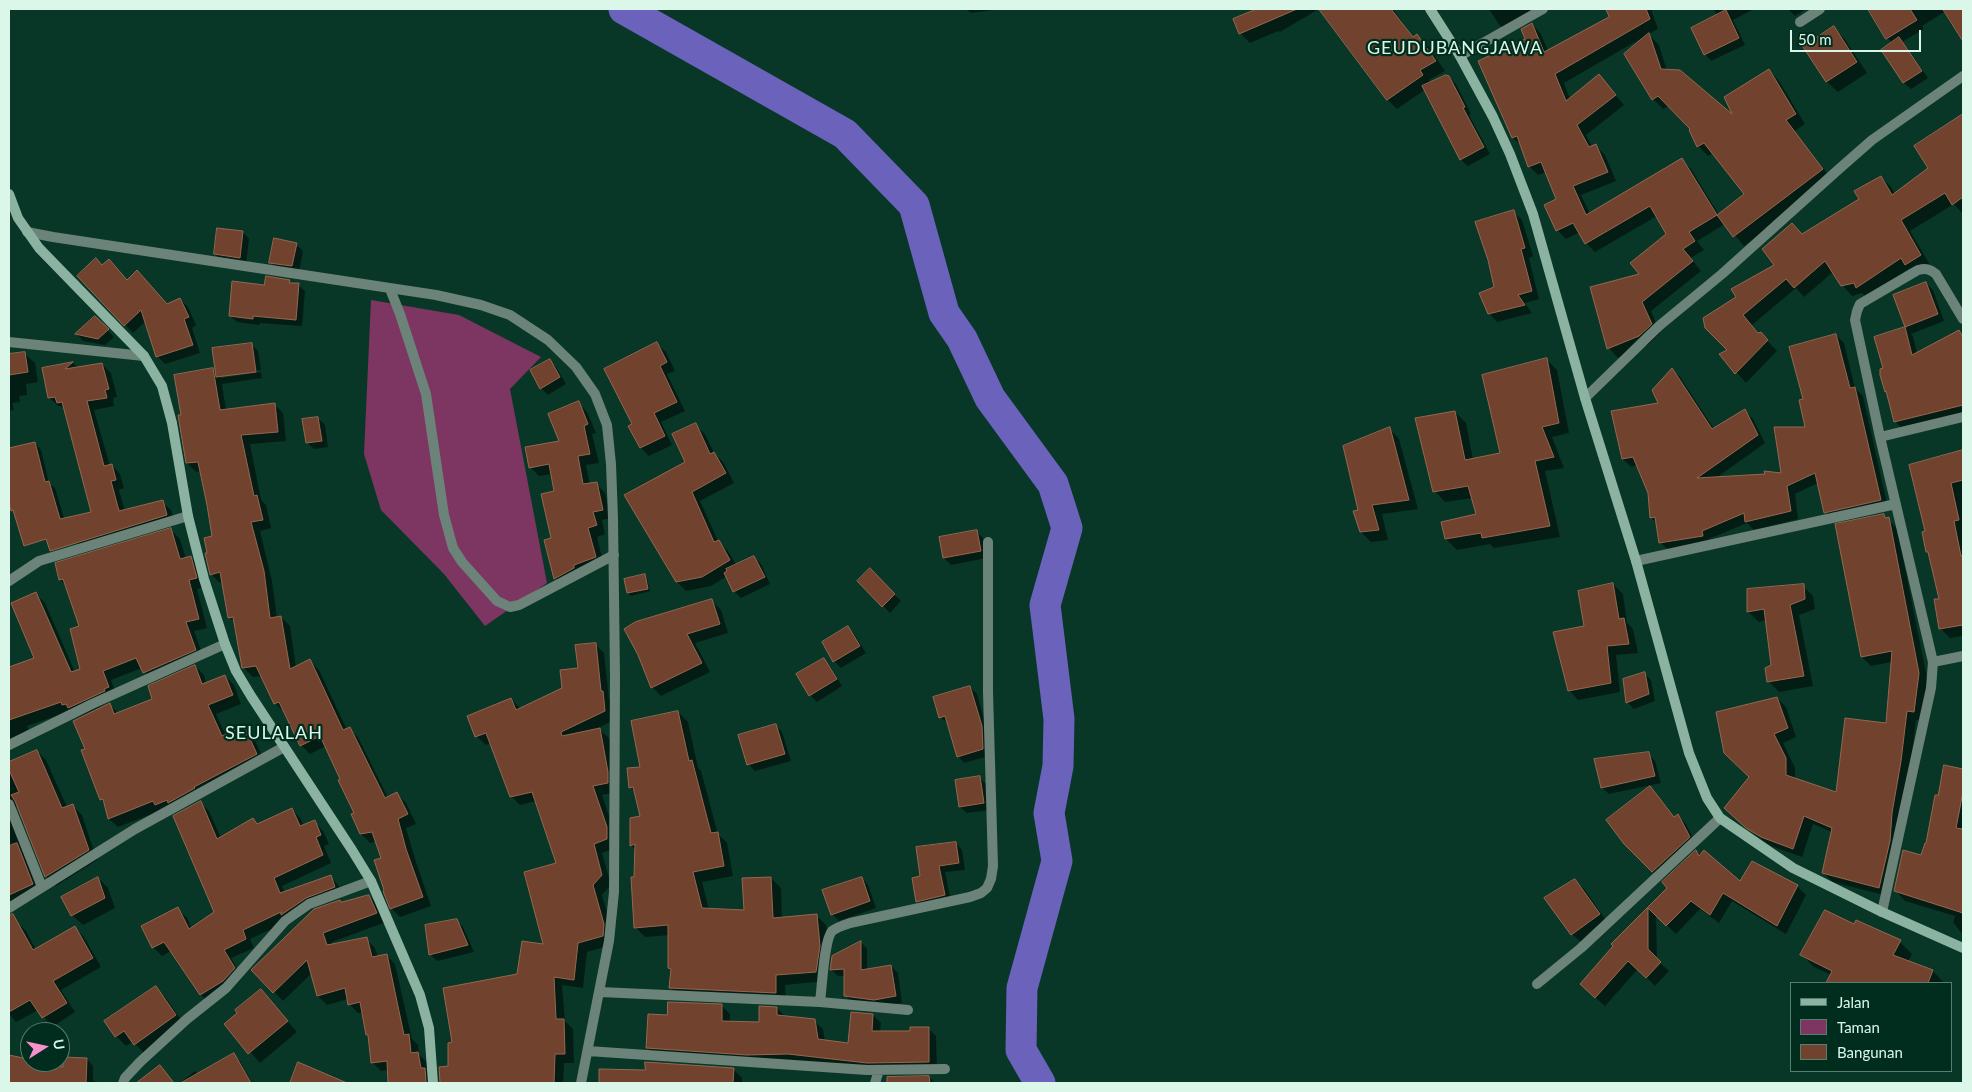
<!DOCTYPE html>
<style>
body{margin:0}
#map{position:relative;width:1972px;height:1092px;overflow:hidden;background:#083727;font-family:Lato,sans-serif}
canvas{display:block}
.frame{position:absolute;inset:0;border:10px solid #daf7e9;pointer-events:none}
.legend{position:absolute;left:1790px;top:982px;width:162px;height:90px;box-sizing:border-box;background:#002d1d;border:1px solid #577e6f;margin:0;padding:6px 9px;list-style:none;font-size:15px;color:#daf7e9}
.legend li{display:flex;align-items:center;gap:10px;height:25px}
.legend b{width:25px;border:1px solid #577e6f}
.north{position:absolute;left:20px;top:1022px;width:50px;height:50px;box-sizing:border-box;background:#002d1d;border:1px solid #577e6f;border-radius:50%;rotate:80deg;font-size:14px;font-weight:700;line-height:20px;text-align:center;color:#daf7e9}
.north::after{content:'';display:block;margin:auto;width:18px;height:22px;background:#f890cc;clip-path:polygon(50% 0,100% 100%,50% 72%,0 100%)}
.scale{position:absolute;left:1790px;top:30px;width:131px;height:22px;box-sizing:border-box;border:2px solid #daf7e9;border-top:0;padding-left:6px;font-size:15px;line-height:18px;white-space:nowrap;color:#daf7e9;-webkit-text-stroke:4px #002d1d;paint-order:stroke}
</style>
<div id="map">
<canvas width="1972" height="1092"></canvas>
<div class="frame"></div>
<ul class="legend">
<li><b style="height:6px;background:#8cb3a1"></b>Jalan</li>
<li><b style="height:14px;background:#7d3661"></b>Taman</li>
<li><b style="height:14px;background:#71432e"></b>Bangunan</li>
</ul>
<div class="north">U</div>
<div class="scale">50 m</div>
</div>
<script>
const g = document.querySelector('canvas').getContext('2d');
g.lineJoin = 'round';
function fill(path, color) {
  g.fillStyle = color;
  g.fill(path, 'evenodd');
}
function stroke(path, color, width, dash) {
  g.strokeStyle = color;
  g.lineWidth = width;
  g.lineCap = dash ? 'butt' : 'round';
  g.setLineDash(dash || []);
  g.stroke(path);
}
function write(font, color, halo, rows, align = 'center') {
  g.font = font + ' Lato,sans-serif';
  g.lineWidth = 4.5;
  g.setLineDash([]);
  g.textBaseline = 'middle';
  g.strokeStyle = halo;
  g.fillStyle = color;
  for (const [text, x, y, turn = 0] of rows) {
    g.save();
    g.translate(x, y);
    g.rotate((+turn || 0) * Math.PI / 180);
    g.textAlign = isNaN(turn) ? turn : align;
    if (halo) g.strokeText(text, 0, 0);
    g.fillText(text, 0, 0);
    g.restore();
  }
}
const green = new Path2D(`
 M371,300l88,15 82,42 -31,32 37,194 -62,43 -41,-52 -63,-64 -17,-56z`);
const shadow = new Path2D(`
 M966,9h34l-29,4z
 M1260,9h59l-39,23 -2,-1 -28,12 -10,-10 -6,-13z
 M1321,9h72l21,29 3,-2 10,9 18,26 -16,9 2,4 18,-7 7,7 15,30 -2,1 21,39 -22,12 -7,-6 -35,-71 -29,20 -9,-9z
 M1489,9h56l-11,6 1,4 -10,6 -3,-3 -15,10 -9,-9z
 M1608,9h43l7,20 -10,5 11,11 8,26 68,48 34,-49 10,11 26,43 -10,7 37,49 -88,66 -19,-22 -28,17 7,9 -13,8 10,13 -50,40 9,22 -12,12 -30,13 -9,-10 -18,-60 50,-13 27,-41 -11,-18 -62,36 -9,-9 -6,-11 -14,7 -9,-9 1,-30 -11,-28 -9,3 -9,-9 -7,-20 -9,-8 14,-98 5,-16 9,10 7,17 62,-33zM1647,35l6,64 10,10 6,-3 23,23 -1,1 7,16 10,10 5,-3 33,41 -27,21 -28,-46 -9,-9 -92,54 -9,-19 35,-14 -11,-26 -9,-9 -4,1 -6,-12 38,-30 -25,-29 -29,23 -6,-16z
 M1713,9h41l-21,11 12,25 -34,16 -6,-7 13,-38z
 M1788,9h18l-11,7z
 M1869,9h94v30l-17,-28 -24,15 2,3 -22,13 26,36 -17,11 -7,-6 -21,-33 10,-7 -6,-5z
 M1834,28l10,10 23,35 -29,19 -11,-10 -22,-35z
 M1963,116v98l-9,-10 -44,27 20,34 -14,9 -6,-6 -44,29 -4,-4 -10,3 -10,-11 -9,-13 -29,25 -8,-9 -44,37 25,26 -31,32 -25,-29 8,-4 9,-52 38,-33 26,-30 58,-36 21,-22 10,10 4,7 35,-26 -14,-21z
 M1513,212l9,8 11,36 -4,2 10,41 -14,4 7,10 -35,9 -8,-9z
 M243,232l6,7 -3,25 -24,-3 -7,-7z
 M296,244l7,7 -4,21 -22,-3 -7,-7z
 M103,267l65,38 12,-6 8,8 8,18 -4,3 8,25 -35,11 -8,-8 -11,-35 -13,12 -54,-57z
 M289,281l3,3 6,1 7,6 -3,35 -42,-3 -1,2 -22,-3 -7,-6 35,-29z
 M1926,283l7,7 11,31 -33,13 2,2 4,18 42,-23 4,4v80l-61,14 -7,-8 -7,-28 -2,-2 -1,-22 -9,-31 31,-10 -12,-33z
 M95,318l19,19 -9,8 -22,-4 -6,-7z
 M1836,335l8,8 11,45 8,8 25,112 -55,12 -8,-8 -7,-29 -23,11 3,25 -44,11 -7,-7 -38,16 1,4 -42,7 -8,-8 -3,-18 -6,-7 -2,-24 -11,-28 -7,2 -8,-8 -10,-47 47,-8 12,-34 8,7 34,52 31,-18 8,8 12,24 -49,35 67,-3 23,-47 -1,-28z
 M251,344l7,7 3,19 -40,5v3l40,-6 1,6 -40,6 4,26 48,-6 9,9 3,28 -36,3 11,56 5,5 5,23 -11,3 12,50 5,37 4,-1 9,9 6,41 14,-6 9,9 28,60 2,-1 9,8 30,61 9,-4 9,9 10,21 -10,4 9,31 16,47 -31,11 -9,-9 -9,-49 -5,-18 -7,2 -9,-9 -6,-21 -13,-34 -16,-33 -16,8 -9,-9 -17,-33 -9,-9 -13,-27 -9,1 -9,-9 -8,-45 -7,-6 -6,-35 -3,1 -9,-9 -2,-20 5,-17 -12,-66 -6,1 -9,-9 -5,-47 30,-46 4,4z
 M657,344l9,8 9,19 -8,3 18,37 -24,11 11,23 -23,11 -8,-8 -7,-24z
 M24,353l11,10 3,19 -12,2 1,11 -8,1 1,6 -8,1 2,7 -5,1v-56z
 M1546,359l11,11 12,63 -17,4 12,31 -19,3 15,66 -66,11 -4,-4 -33,6 -11,-11 -4,-16 35,-8 -4,-17 -28,4 -10,-11 20,-79 11,11 7,37 28,-6z
 M549,360l7,7 10,17 -18,11 -7,-7z
 M73,363l5,5 24,-4 9,9 6,24 -4,1 1,8 -20,4 16,56 2,-1 8,9 4,14 -5,2 6,21 37,-9 9,8 4,14 -91,27 -8,-9 17,-29 -28,-103 -4,-4h-3l-8,-8 -6,-29z
 M578,403l9,9 9,21 -4,1 7,29 -13,2 4,20 6,-1 9,9 6,25 -9,2 3,14 -8,3 7,29 -40,21 -9,-9 -3,-39 4,-47 -4,-18 -13,2 -9,-9 31,-25z
 M318,418l7,7 3,22 -14,2 -7,-6z
 M695,425l10,9 9,19 9,9 11,21 -34,18 18,40 10,10 9,15 17,-9 7,7 9,20 -29,14 -7,-7 -7,-15 -16,10 -25,5 -9,-9 9,-120z
 M1390,429l9,10 19,70 -36,5 6,26 -17,2 -10,-10 -2,-20z
 M35,443l6,7 8,33 6,5 13,43 -48,-1 -11,-32v-49z
 M1963,452v184l-13,2 -10,-10v-28l-10,-45 -3,-3v-20l29,-79z
 M1883,515l14,13 31,155 -5,37h-7l-6,51 -22,125 -56,-14 -9,-10 9,-40 -19,-8 -11,33 -31,-11 -14,-10 -22,-19 16,-40 26,-79 9,9 10,30 -13,6 12,25v11l42,14 50,-68 5,-63 -21,4 -9,-9z
 M171,530l9,9 6,20 5,-1 9,9 5,20 -8,2 10,39 -13,3 10,28 -51,23 -11,-14 -31,12 6,16 -4,4 -35,17 -8,-6 -43,15 4,10 -22,10v-70l10,-4 17,-13 -1,-66 10,10 30,69 6,-2 -1,-43 -13,-41 -7,-6zM39,603h3l32,74 -2,1z
 M977,532l6,6 4,20 -36,7 -7,-7 -3,-20z
 M870,570l31,31 -11,12 -31,-32z
 M644,575l3,3 3,13 -19,5 -3,-4z
 M1613,584l10,10 4,29 6,6 5,24 -22,2 4,37 -42,8 -9,-10 16,-63z
 M1803,586l10,10 2,13 -16,6 14,71 -34,6 -11,-11 4,-15 -6,-46 -7,2 -11,-10z
 M712,601l9,9 7,23 -33,10 15,29 -49,24 -9,-9 -13,-33z
 M848,628l6,6 12,19 -25,15 -7,-7z
 M595,644l9,9 5,46 3,3 2,18 -16,8 11,10 7,44v10l-14,3 14,42v11l-14,5 9,32 -9,10 11,39 -2,11 -24,7 -4,36 -21,-3 3,36 8,8 1,34h-10l-1,20h-122l9,-16 3,-24 92,-98 13,-81 -22,-63 -16,4 -9,-9 -20,-53 -5,2 -10,-9 35,-37 10,10 42,-20 16,-20z
 M824,659l6,7 12,20 -25,16 -7,-7z
 M195,666l9,9 2,8 19,-7 9,9 7,19 -25,10 10,22 18,-9 9,9 12,27 -103,47 -44,17 -9,-8 -4,-16 -3,-3 -19,-50h3l24,-45 9,9 35,-14z
 M1645,674l6,6 4,21 -21,8 -7,-7z
 M970,687l7,7 11,39 1,23 -25,7 -6,-7 -10,-33 -8,-6z
 M678,712l10,10 10,46 3,3 17,63 9,9 6,33 -31,6 7,28 36,2 26,-34 10,10 1,30 34,-3 10,10 3,31 -3,25 -41,4 1,17 -105,-4 -10,-10 1,-18 -2,-2v-33l-25,2 -10,-10 1,-76 -5,-6 10,-28 -5,-24 -6,-6z
 M776,726l6,6 9,29 -36,10 -7,-7z
 M37,751l9,9 21,47 5,-2 10,10 15,45 -41,26 -10,-10 -27,-70 -3,1 -5,5 1,5 30,76 -33,15v-145z
 M1648,754l7,7 6,22 -52,11 -7,-6z
 M1945,766l18,4v77l-25,-3 1,-47z
 M979,777l7,7 4,26 -23,3 -7,-6z
 M1650,787l25,30 3,-1 8,8 11,22 -36,34 -37,-37z
 M200,802l9,9 12,27 32,-18 5,5 34,-16 8,9 4,8 11,-4 8,9 6,13 -5,2 7,17 -49,23 3,7 46,-16 8,9 4,10 -28,10 -24,17 -2,-2 -39,18 4,9 -23,10 11,19 -10,12 -22,14 -9,-8 -30,-44 -9,5 -9,-9 25,-38 9,9 5,11 24,-16z
 M956,843l6,7 3,20 -20,2 6,30 -27,6 -7,-7 5,-24z
 M1696,851l44,32 57,3 9,9 -20,39 -54,-33 -13,22 -19,-14 -24,25 -20,-19 1,45 12,11 -14,15 -17,-17 -33,37 -15,-13 24,-47 -1,-2 56,-56z
 M1923,852l40,12v71l-10,-13 2,-6 -50,-15 -10,-11 27,-33z
 M98,878l10,10 7,20 -32,17 -11,-10z
 M862,878l6,7 8,23 -37,13 -7,-7z
 M1575,880l10,10 24,35 -26,19 -11,-10 -26,-36z
 M369,896l9,9 8,17 -54,20 1,3 33,-6 9,9 3,9 8,-2 9,9 17,75 6,6 1,10 8,7 7,21h-45v-13l-8,1 -9,-9 -3,-25 -2,-2 -4,-22h-5l-9,-9 -1,-5 -21,6 -9,-9 -6,-23 -29,28 -30,-31 89,-66z
 M456,920l7,7 11,25 -37,9 -7,-7z
 M17,922l9,9 10,19 39,-22 9,9 17,30 -40,23 14,22 -23,15 -14,-17 -22,12 -7,-8v-88z
 M1854,926l46,16 12,12 -4,8 25,9 11,12h-116l3,-8 -17,-8 -12,-12z
 M861,942l6,7v21l24,-4 7,7 4,30 -20,3 -30,-4 -7,-7v-19h-7l-7,-6z
 M156,988l10,10 19,28 -40,28 -12,-12 -7,4 -10,-10z
 M261,991l36,41 -37,31 -34,-39z
 M722,1006l8,8v8l30,2 17,-16 8,8 29,5 9,8 2,13 25,3 23,-30 8,8 -1,9h31l17,-4 8,8 1,34 -281,-14 -9,-8 21,-31z
 M234,1055l6,6 11,20 8,2h-79l15,-12 3,4z
 M9,1056l55,12 23,-9 6,7v15l9,2h-93z
 M160,1066l14,17h-36z
 M733,1069l9,9v5h-142v-13z
 M888,1078h42l5,5h-47z`);
const river = new Path2D(`
 M624,9l221,125 69,71 30,108 18,26 28,59 63,86 14,44 -22,77 14,114 -1,47 -9,47 8,48 -35,127 -1,62 19,33`);
const building = new Path2D(`
 M1257,9h40l-58,25 -6,-15z
 M1319,9h72l22,28 4,-3 19,27 -16,9 3,5 -36,25z
 M1606,9h40l4,10 -95,55 11,27 33,-27 17,21 -39,30 12,22 7,-3 12,28 -35,14 13,29 96,-57 35,57 -28,17 6,9 -12,8 10,12 -51,41 10,22 -13,12 -32,13 -17,-62 49,-13 -9,-11 36,-29 -16,-28 -65,38 -12,-21 -17,8 -12,-26 12,-6 -15,-37 -13,5 -11,-31 -5,2 -34,-77 47,-22 -4,-10 11,-6 12,29 65,-35z
 M1868,9h42l7,11 -31,19z
 M1943,9h20v32z
 M1726,10l13,28 -35,17 -13,-27z
 M1834,26l23,36 -31,20 -23,-35z
 M1649,33l12,36 19,1 52,44 -8,-17 45,-28 27,45 -10,6 37,49 -90,68 -16,-22 27,-21 -40,-51 -7,4 -8,-17 1,-1 -32,-33 -6,4 -28,-46z
 M1899,37l23,34 -19,12 -22,-33z
 M1446,75l3,1 16,31 -2,1 21,39 -24,13 -38,-74z
 M1963,114v83l-11,8 -7,-12 -44,27 20,35 -16,10 -4,-7 -45,30 -2,-5 -13,3 -16,-25 -31,27 -8,-9 -43,36 15,18 3,-1 7,8 -33,34 -16,-20 8,-4 -22,-22 -2,-10 33,-21 -5,-8 43,-24 -12,-16 30,-26 10,11 57,-35 -5,-8 27,-15 11,19 36,-27 -14,-22z
 M1514,210l11,38 -4,1 11,42 -14,4 7,10 -37,9 -9,-21 15,-6 -6,-27 -13,-38z
 M217,228l26,3 -3,27 -26,-4z
 M274,238l23,5 -5,23 -23,-3z
 M96,258l6,7 7,-6 18,21 10,-10 30,34 13,-6 9,19 -5,2 9,26 -37,12 -15,-47 -17,16 -47,-50z
 M266,276l24,4 -1,3h10l-3,37 -43,-4v3l-24,-3 3,-35 32,4z
 M1926,282l12,32 -33,13 -12,-32z
 M95,316l14,13 -11,10 -23,-5z
 M1905,327l7,28 47,-25 4,7v68l-69,17 -8,-31 -1,1 -5,-17v-6l3,-1 -9,-31z
 M1836,334l14,54 5,-1 26,113 -57,13 -9,-40 -28,13 4,25 -46,11 -1,-9 -42,18 1,5 -44,7 -4,-26 -5,1 -2,-25 -15,-36 -11,2 -11,-48 47,-8 -6,-13 20,-22 40,61 33,-20 13,26 -61,43 68,-4 -1,-3 17,2 -7,-46h31l-6,-27 4,-1 -14,-52z
 M657,342l10,20 -7,4 17,36 -23,11 11,23 -25,12 -12,-22 4,-2 -28,-55z
 M252,343l4,29 -40,5 -4,-29z
 M25,352l3,20 -19,3v-21z
 M1547,358l12,65 -17,4 12,30 -19,4 15,65 -68,12 -1,-5 -36,6 -4,-17 35,-8 -8,-28 -35,6 -18,-74 40,-7 10,49 35,-7 -18,-78z
 M550,359l10,18 -20,12 -10,-19z
 M73,362l-8,7 37,-6 7,26 -4,1 2,8 -20,3 17,65 8,-2 4,16 -5,1 8,30 44,-11 4,15 -117,36 -4,-12 -22,7 -11,-36 -2,1 -2,-8v-55l26,-6 10,40 4,-1 11,38 31,-7 -29,-110 -5,1 -2,-6 -7,1 -6,-30z
 M213,368l7,42 55,-7 3,29 -37,3 13,61 3,-1 6,25 -12,2 13,49 6,47 11,-2 9,53 20,-10 33,71 7,-3 35,71 12,-6 11,22 -10,5 8,30 17,48 -33,12 -7,-18 1,-1 -10,-30 7,-2 -9,-26 -12,2 -9,-20 3,-1 -16,-33 2,-1 -20,-43 -20,10 -21,-44 -5,2 -18,-38 -14,2 -9,-51 -5,1 -8,-46 -10,3 -5,-22h2l-3,-15 8,-2 -5,-31 -9,-43 -12,1 -8,-48h3l-7,-40z
 M579,401l9,23 -4,2 6,28 -12,2 5,28 14,-2 6,28 -10,2 4,13 -9,3 8,29 -22,8v3l-20,11 -10,-39 7,-2 -10,-44 13,-3 -5,-27 -20,4 -4,-21 34,-6 -11,-27z
 M318,417l4,24 -16,2 -4,-24z
 M696,423l14,31 4,-2 12,21 -34,19 22,50 5,-2 11,20 -28,17 -26,5 -52,-87 61,-33 -13,-28z
 M1390,427l19,73 -37,5 7,25 -19,2 -7,-21 5,-1 -15,-64z
 M1963,450v30l-12,3 8,37 -5,1 7,35 2,-1v70l-24,4 -5,-30h5l-11,-47h-2l-4,-20 3,-1 -16,-66z
 M1884,514l1,4 4,-1 30,156 -5,39 -7,-1 -6,50 -9,52 -2,28 -11,47 -57,-15 10,-45 -28,-12 -11,33 -32,-12 -15,-9 -22,-20 25,-31 -25,-24 -8,-41 61,-15 11,31 -14,6 12,24v17l50,17 9,-74 41,5 6,-72 -31,6 -26,-133z
 M171,528l9,31 11,-3 6,22 -8,2 10,39 -13,3 10,28 -53,23 -7,-15 -33,13 6,16 -5,2 1,2 -37,17 -2,-4 -4,1 -1,-3 -52,18v-53l25,-9 -23,-55 25,-11 35,80 9,-3 -10,-40 9,-3 -16,-47 -4,1 -4,-17z
 M977,530l4,21 -38,7 -4,-21z
 M754,556l11,21 -32,15 -9,-19 3,-2 -1,-2z
 M870,568l25,26 -13,13 -25,-26z
 M645,574l3,15 -21,4 -3,-14z
 M1613,583l6,36 5,-1 5,26 -22,2 4,37 -43,8 -15,-59 31,-6 -6,-35z
 M1804,584l1,15 -15,6 14,71 -37,6 -2,-14 6,-3 -7,-56 -17,3v-23z
 M712,599l8,25 -33,10 15,29 -51,25 -13,-33 -14,-26 11,-7z
 M848,626l12,20 -27,16 -11,-20z
 M596,643l5,48h2l2,20 -44,21 1,4 38,-8 8,44v11l-15,3 14,41v12l-13,5 8,31 -9,10 11,39 -1,12 -25,7 -4,37 -20,-3 2,42h8l1,35h-10l-1,29h-114l-1,-16 9,-1v-23l4,-1 -9,-54 74,-14 5,-33 21,3 -19,-72 32,-9 -24,-71 -22,5 -24,-64 -11,4 -8,-21 44,-18 5,12 46,-22 -2,-18 18,-2 -3,-23z
 M824,658l13,21 -28,17 -13,-22z
 M195,665l7,19 23,-9 8,20 -25,10 14,31 22,-10 13,28 -63,33 1,1 -27,15 -1,-3 -12,5 -2,-4 -45,18 -5,-20 -3,1 -19,-50 4,-1 -12,-28 37,-18 4,11 38,-15 -4,-13z
 M1645,672l4,22 -23,9 -3,-24z
 M970,686l12,40 1,23 -26,8 -12,-41 -6,2 -6,-21z
 M678,711l11,50 3,-1 19,73 7,-1 6,34 -31,6 9,36 42,2 -2,-32 29,-1 2,41 44,-4 3,32 -4,26 -40,3v18l-107,-5 2,-19 -3,-1v-43l-34,3 -3,-51h3l1,-33 -5,2v-28l10,-2 -7,-29 -4,1 -2,-20 13,-1 -9,-46z
 M776,724l9,30 -38,11 -9,-30z
 M37,750l25,58 11,-4 16,46 -44,27 -30,-76 -4,-6 8,-3 -10,-22v-8z
 M1649,752l6,24 -54,12 -7,-29z
 M1944,765l19,4v23l-7,36 7,1v84l-69,-22 9,-41 18,5 4,-12h1l9,-48h3z
 M980,776l4,27 -25,4 -4,-27z
 M1650,786l24,31 4,-3 12,23 -38,35 -28,-28 -18,-24z
 M201,801l16,38 36,-21 4,6 35,-16 8,18 15,-6 6,15 -5,2 7,18 -49,23 6,15 51,-18 4,12 -29,11 -25,17v-3l-38,18 3,9 -22,11 11,18 -12,13 -23,14 -36,-53 -12,6 -11,-22 37,-19 11,22 25,-17 -41,-96z
 M956,842l3,21 -20,3 6,29 -29,7 -4,-24 8,-2 -4,-29z
 M17,843l16,41 -24,11v-49z
 M1696,850l3,6 5,-6 36,31 12,-20 46,24 -21,41 -54,-33 -13,22 -19,-14 -25,25 -18,-18v41l13,13 -15,16 -18,-17 -33,37 -15,-14 33,-38 -2,-2 56,-56 -5,-6z
 M98,877l7,21 -34,18 -10,-19z
 M862,877l8,24 -39,14 -9,-25z
 M1575,879l25,35 -29,21 -27,-37z
 M369,895l8,18 -54,20 4,12 40,-8 5,20 15,-3 17,81 5,-1 2,19 7,-1 3,16h4l1,15h-38l-1,-22 -16,2 -3,-28h-2l-6,-33 -12,3 -3,-17 -28,8 -10,-36 -34,33 -22,-23 63,-61 26,-9 1,2z
 M1825,910l29,14 2,-4 45,20 -8,15 40,15 -5,13h-102l6,-12 -32,-16z
 M13,914l20,36 42,-24 18,32 -40,23 14,22 -25,15 -12,-18 -21,12v-97z
 M457,919l11,26 -39,10 -4,-30z
 M861,941v29l30,-5 5,31 -22,4 -30,-4v-27l-14,1 2,-14z
 M156,986l20,29 -42,30 -10,-14 -9,6 -11,-16z
 M261,989l27,32 -40,33 -24,-30 13,-11 -2,-3z
 M668,1002l54,2v17l37,1v-16l18,1v8l38,4 3,20 30,4 3,-31 22,2 -1,17h38v-4h19v35l-62,1 -79,-9 -41,1 -101,-7 2,-34 19,1z
 M234,1053l17,30h-70z
 M9,1055l19,4 2,3 33,5v-10l24,1 -1,25h-77z
 M298,1062l49,21h-57z
 M645,1062l89,6 -1,15h-134v-14l46,1z
 M160,1065l14,18h-38l17,-13z
 M929,1076l1,7h-43v-6z`);
const lane = new Path2D(`
 M390,289l10,25 26,80 18,121 9,33 9,14 35,39 13,6 9,-2 95,-50
 M1537,984l44,-36 139,-130`);
const street = new Path2D(`
 M1800,22l20,-13
 M1460,56l83,-47
 M27,232l26,5 383,58 45,10 29,10 38,25 28,27 19,27 12,31 4,39 2,54 2,157 -1,217 -5,49 -28,142
 M9,342l135,14
 M1585,398l74,-72 63,-52 117,-105 33,-29 91,-64
 M1880,437l83,-20
 M1636,561l260,-57
 M9,581l30,-20 149,-45
 M1933,662l30,-6
 M9,745l83,-41 133,-60
 M9,804l33,83
 M9,908l126,-79 149,-82
 M1882,912l49,-224 2,-26 -53,-225 -25,-117 2,-9 3,-7 58,-34c8,-2 12,-1 18,4l27,45
 M600,992l220,10 88,8
 M820,1002c2,-14 4,-62 12,-71 5,-4 12,-6 18,-8l120,-26 11,-4 6,-5 4,-9 2,-13 -5,-174v-150
 M588,1051l279,19 78,-1
 M123,1083l2,-5 15,-16 47,-43 39,-31 59,-67 24,-17 62,-23
 M875,1083l4,-13`);
const secondary = new Path2D(`
 M1430,9l30,47 33,61 17,37 23,60 52,184 51,163 53,192 18,45 13,20 73,50 89,44 81,36
 M9,194l9,24 21,30 105,108 18,30 10,37 16,93 16,63 21,65 11,27 15,25 101,154 19,31 49,114 9,33 4,55`);
const quarterNames = [
 ["GEUDUBANGJAWA",1455,48],
 ["SEULALAH",274,733]
];
fill(green, '#7d3661');
fill(shadow, '#0007');
stroke(river, '#6a62bb', 31);
fill(building, '#71432e');
stroke(building, '#976650', 1);
stroke(lane, '#6b8378', 10);
stroke(street, '#6b8378', 10);
stroke(secondary, '#8cb3a1', 10);
g.letterSpacing = '1px';
write('18px', '#daf7e9', '#002d1d', quarterNames);
g.letterSpacing = '0px';
</script>
